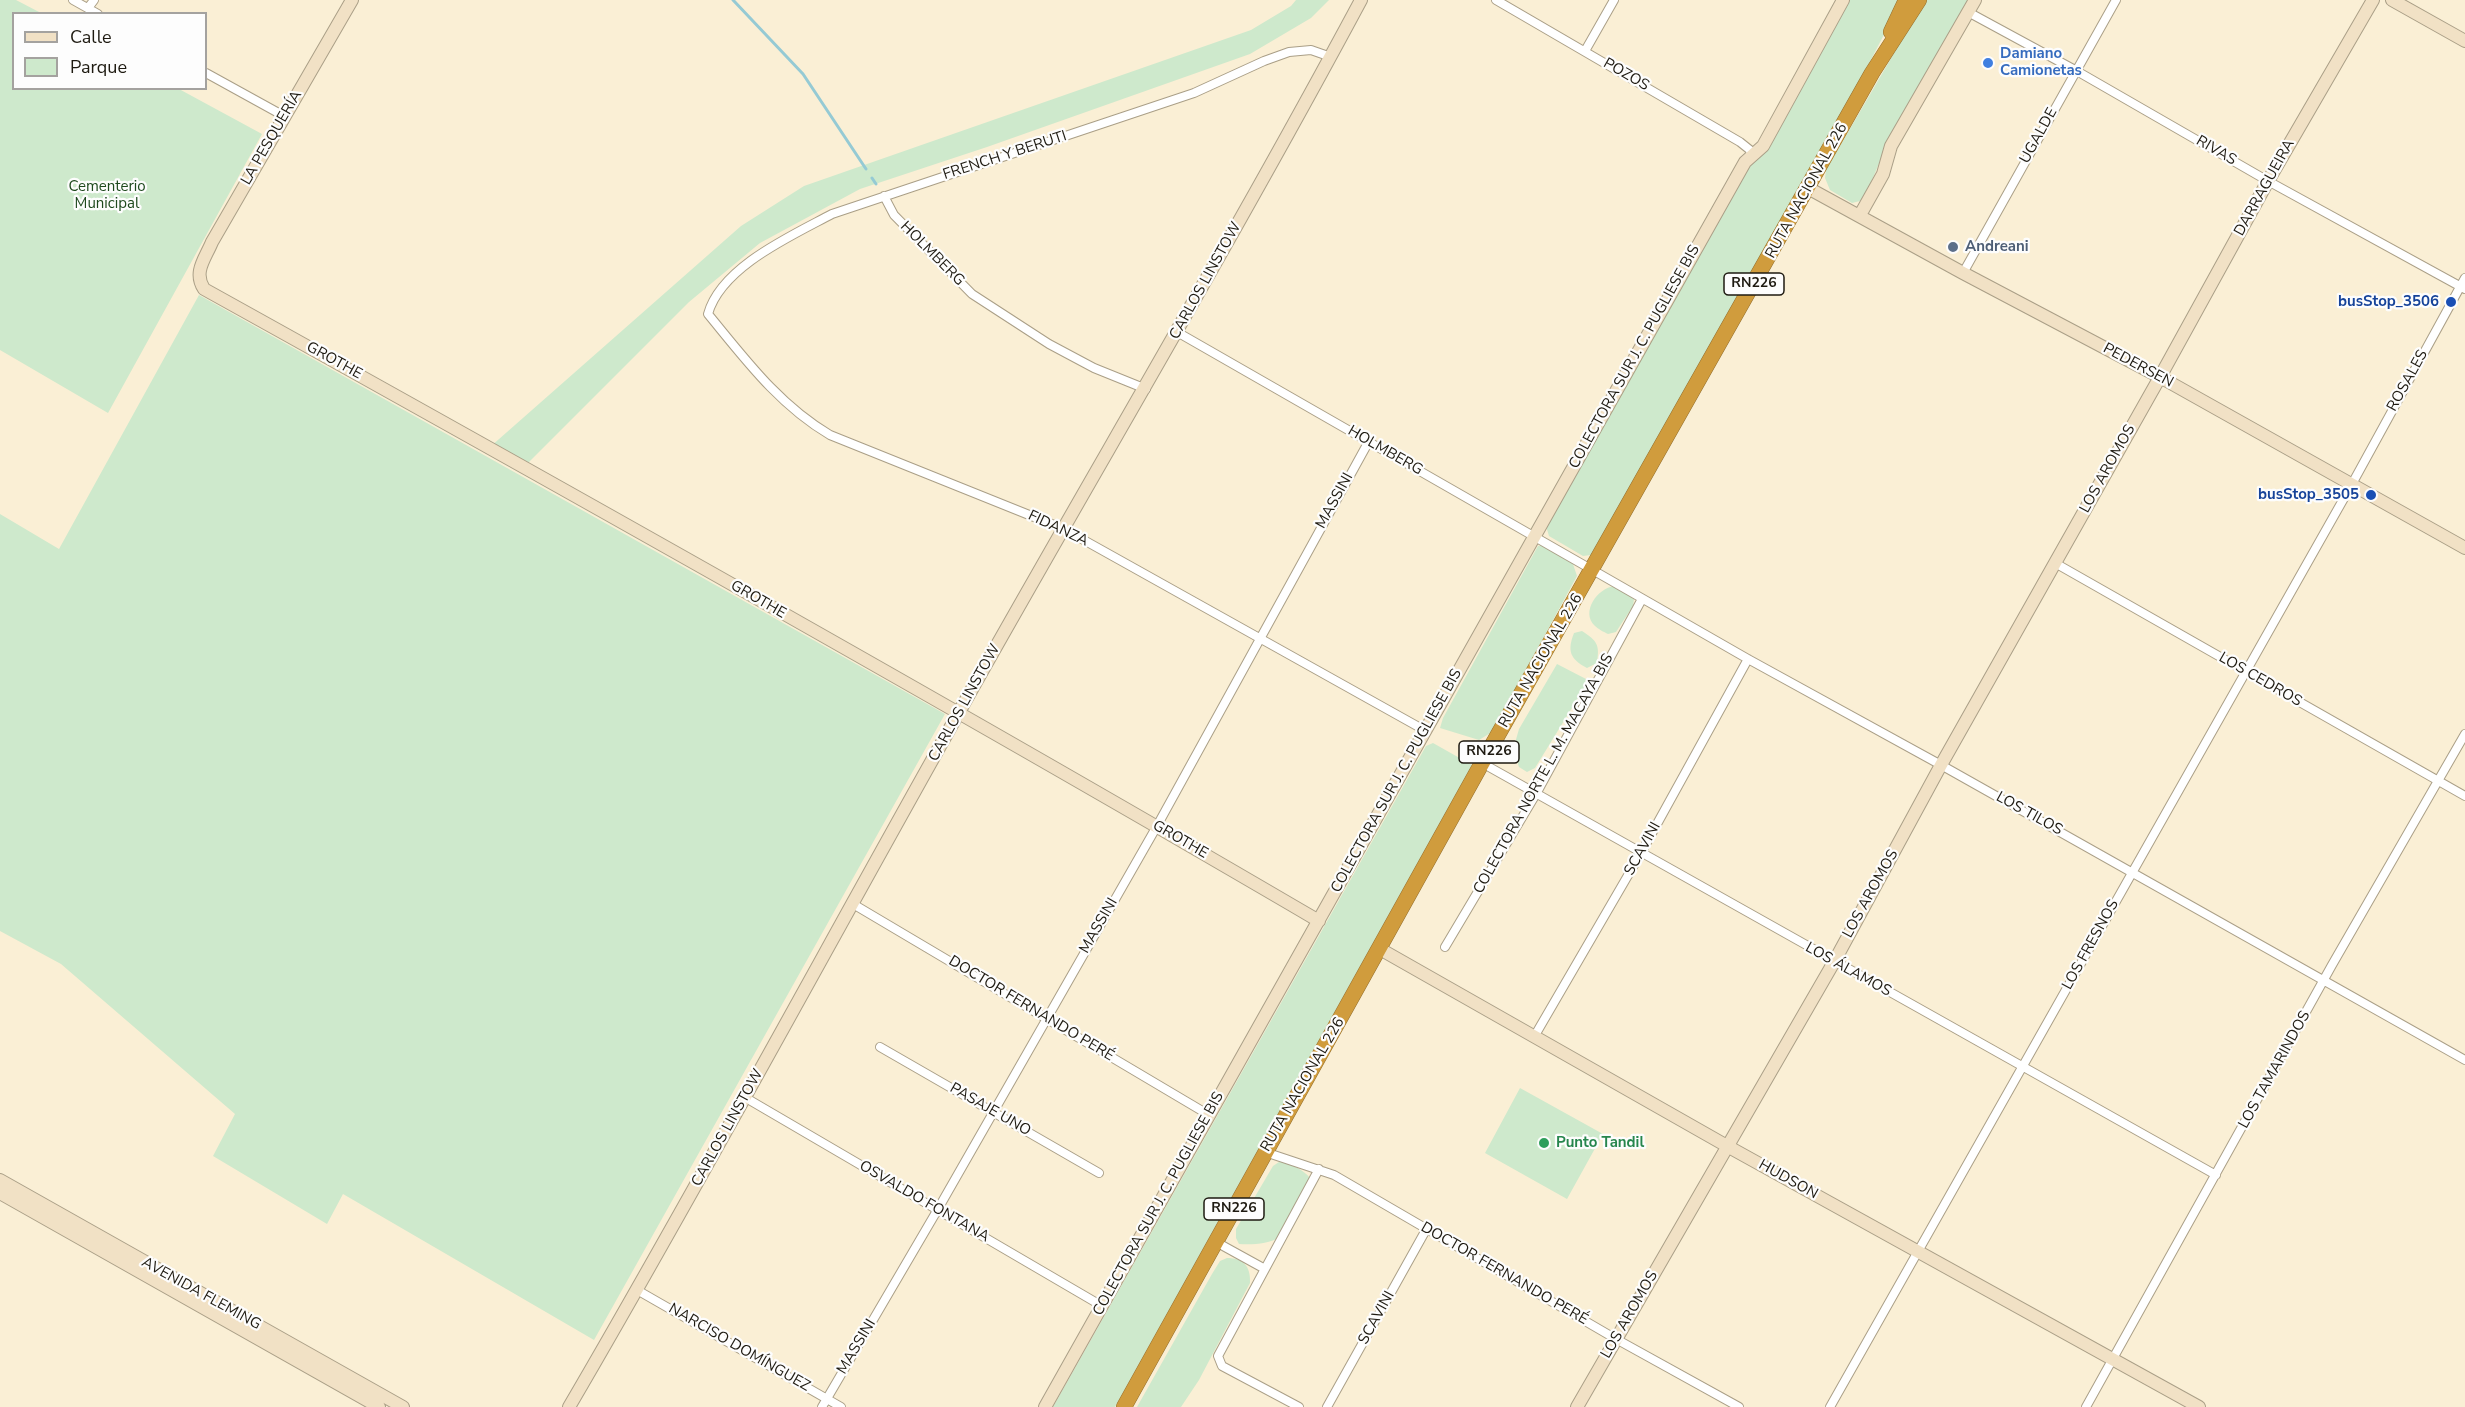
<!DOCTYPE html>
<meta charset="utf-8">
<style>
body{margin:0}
#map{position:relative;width:2465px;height:1407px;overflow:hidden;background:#faefd5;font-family:"Nunito Sans",sans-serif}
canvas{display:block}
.legend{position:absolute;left:12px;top:12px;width:195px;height:78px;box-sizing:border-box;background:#fdfdfd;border:2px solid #a4a29f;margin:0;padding:8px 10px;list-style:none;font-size:18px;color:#1e1a11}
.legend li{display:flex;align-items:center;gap:12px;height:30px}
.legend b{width:30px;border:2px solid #a4a29f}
</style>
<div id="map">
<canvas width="2465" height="1407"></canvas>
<ul class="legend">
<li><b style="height:8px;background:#f1e1c5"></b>Calle</li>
<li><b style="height:16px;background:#cee9cc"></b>Parque</li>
</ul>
</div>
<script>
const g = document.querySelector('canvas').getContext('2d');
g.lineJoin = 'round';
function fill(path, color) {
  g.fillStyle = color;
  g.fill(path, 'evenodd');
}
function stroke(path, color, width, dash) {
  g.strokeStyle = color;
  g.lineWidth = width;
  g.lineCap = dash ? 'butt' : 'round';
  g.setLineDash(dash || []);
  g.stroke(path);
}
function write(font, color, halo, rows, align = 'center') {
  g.font = font + ' "Nunito Sans",sans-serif';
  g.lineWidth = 4.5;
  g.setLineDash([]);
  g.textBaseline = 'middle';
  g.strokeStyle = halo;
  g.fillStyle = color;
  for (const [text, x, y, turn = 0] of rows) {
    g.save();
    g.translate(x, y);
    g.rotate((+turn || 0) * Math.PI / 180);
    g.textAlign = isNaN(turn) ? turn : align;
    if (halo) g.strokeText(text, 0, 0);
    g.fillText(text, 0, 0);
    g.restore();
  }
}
const green = new Path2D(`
 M0,0h16l25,13 -27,1v74l165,1 83,45 -154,279 -108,-63z
 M1296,0h33l-18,18 -61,36 -263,93 -127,42 -100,54 -71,59 -165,165 -34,-20 251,-221 63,-40 447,-156 40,-24z
 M1850,0h52l-51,98 -260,457 -8,1 -34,-20 -3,-10 202,-359 21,-23z
 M1925,0h45l-83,144 -22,53 -5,4 -8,2 -22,-13 -5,-12 1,-8z
 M199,295l746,419 -351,626 -251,-146 -16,30 -114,-68 22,-42 -174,-150 -61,-33v-417l59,35z
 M1546,545l26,16 5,15 -85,156 -13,8 -39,-12 3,-10 95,-172z
 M1614,586l20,13 -1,7 -17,26 -8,2c-4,-2 -10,-5 -13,-8 -15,-14 3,-38 19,-40z
 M1582,631c15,10 18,13 15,32l-10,5c-17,-9 -20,-17 -13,-35z
 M1557,664l29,15v6l-51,83 -8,4 -8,-5 -6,-17 6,-21z
 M1433,743l39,22 -357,642h-62l373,-661z
 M1520,1088l83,46 -36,65 -82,-46z
 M1279,1162c10,0 25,8 31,16l-30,59c-11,7 -28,8 -41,7l-3,-6v-9l37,-63z
 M1227,1258c16,0 24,8 23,25l-51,97 -18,27h-44l75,-133 8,-13z`);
const stream = new Path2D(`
 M733,0l70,74 63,95
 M872,178l4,6`);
const street = new Path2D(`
 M73,0l25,14
 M1496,0l244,142 10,8 1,6
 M88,8l6,-8
 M1968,12l107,58 193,111 197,108
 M1585,51l29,-51
 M1331,57l-20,-7 -22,2 -25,9 -70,32 -362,121c-41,22 -111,53 -124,100 37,45 71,91 122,121l234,94 362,202
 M206,73l78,43
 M884,196l10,19 78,79 77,50 45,24 52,21
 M1963,273l153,-273
 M1177,332l571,327 193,106 524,295
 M2055,563l410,233
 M1482,763l734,412
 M853,904l356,211
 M1445,947l91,-153 106,-195
 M1534,1037l107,-184 107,-194
 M880,1047l219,126
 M746,1098l356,208
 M1265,1152l69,23 282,164 123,68
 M1216,1242l49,27
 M637,1290l204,117
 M822,1407l116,-198 219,-383 212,-385
 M1299,1407l-77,-41 -4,-10 101,-187
 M1327,1407l100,-179
 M1830,1407l522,-923 113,-206
 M2086,1407l246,-442 133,-231`);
const secondary = new Path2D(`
 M352,0l-140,242c-7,17 -19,30 -8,47 373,207 746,416 1115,632
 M2392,0l73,41
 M1808,188l155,85 197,104 305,171
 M1860,215l23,-41 8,-28 84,-146
 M1380,949l347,197 472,261
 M0,1180l403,227
 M0,1193l379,214
 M569,1407c134,-229 259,-462 389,-693 134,-239 274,-473 403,-714
 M1045,1407l700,-1245 18,-16 80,-146
 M1577,1407l257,-445 107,-197 219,-388 108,-196 105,-181`);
const highway = new Path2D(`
 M1891,32l15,-32
 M1124,1407l358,-644 390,-690 47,-73`);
const markers = [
 [1988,63,6,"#3f7fe0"],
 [1953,247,6,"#5c6f8a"],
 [2451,302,6,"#1a4fb4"],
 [2371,495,6,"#1a4fb4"],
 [1544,1143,6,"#2e9e5b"]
];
const shields = [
 [1754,284,60],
 [1489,752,60],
 [1234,1209,60]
];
const shieldNames = [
 ["RN226",1754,284],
 ["RN226",1489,752],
 ["RN226",1234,1209]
];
const shopNames = [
 ["Damiano",2000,54],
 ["Camionetas",2000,71]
];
const streetNames = [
 ["POZOS",1626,75,30],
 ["UGALDE",2039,136,-61],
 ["LA PESQUERÍA",272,138,-60],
 ["RIVAS",2216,151,30],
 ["FRENCH Y BERUTI",1005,156,-18],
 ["DARRAGUEIRA",2265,188,-61],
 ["RUTA NACIONAL 226",1807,191,-61],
 ["HOLMBERG",932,254,45],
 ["CARLOS LINSTOW",1206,281,-61],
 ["COLECTORA SUR J. C. PUGLIESE BIS",1635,357,-61],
 ["GROTHE",334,361,29],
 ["PEDERSEN",2138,366,28],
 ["ROSALES",2408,381,-61],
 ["HOLMBERG",1385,451,30],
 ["LOS AROMOS",2108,469,-61],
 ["MASSINI",1335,501,-61],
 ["FIDANZA",1058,529,25],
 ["GROTHE",758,600,30],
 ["RUTA NACIONAL 226",1541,661,-60],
 ["LOS CEDROS",2260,680,30],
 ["CARLOS LINSTOW",965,703,-61],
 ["COLECTORA NORTE L. M. MACAYA BIS",1544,774,-61],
 ["COLECTORA SUR J. C. PUGLIESE BIS",1397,781,-61],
 ["LOS TILOS",2029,814,29],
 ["GROTHE",1180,840,30],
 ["SCAVINI",1643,849,-61],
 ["LOS AROMOS",1871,894,-61],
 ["MASSINI",1099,926,-60],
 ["LOS FRESNOS",2091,945,-61],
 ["LOS ÁLAMOS",1848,970,29],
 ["DOCTOR FERNANDO PERÉ",1031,1009,31],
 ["LOS TAMARINDOS",2275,1070,-61],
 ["RUTA NACIONAL 226",1303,1085,-60],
 ["PASAJE UNO",990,1110,30],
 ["CARLOS LINSTOW",728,1128,-61],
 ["HUDSON",1788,1180,29],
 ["OSVALDO FONTANA",924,1202,30],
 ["COLECTORA SUR J. C. PUGLIESE BIS",1159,1204,-61],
 ["DOCTOR FERNANDO PERÉ",1504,1274,30],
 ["AVENIDA FLEMING",201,1294,29],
 ["LOS AROMOS",1630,1315,-60],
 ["SCAVINI",1377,1318,-61],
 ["MASSINI",857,1347,-59],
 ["NARCISO DOMÍNGUEZ",739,1348,30]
];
const parkNames = [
 ["Cementerio",107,187],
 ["Municipal",107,204]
];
const serviceNames = [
 ["Andreani",1965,247]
];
const transitNames = [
 ["busStop_3506",2439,302],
 ["busStop_3505",2359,495]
];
const leisureNames = [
 ["Punto Tandil",1556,1143]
];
fill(green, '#cee9cc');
stroke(stream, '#95cad4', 3);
stroke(street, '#aa9f87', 10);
stroke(secondary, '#aa9f87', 14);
stroke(highway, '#926e2e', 16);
stroke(street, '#fff', 8);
stroke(secondary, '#f1e1c5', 12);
stroke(highway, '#d09c3d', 15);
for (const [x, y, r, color] of markers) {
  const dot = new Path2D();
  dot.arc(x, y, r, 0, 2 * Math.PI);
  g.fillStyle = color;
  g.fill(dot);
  stroke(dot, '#fdfdfd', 2);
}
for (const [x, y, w] of shields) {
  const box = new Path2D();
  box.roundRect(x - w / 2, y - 11, w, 22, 4.5);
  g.fillStyle = '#fdfdfd';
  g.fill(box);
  stroke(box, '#1e1a11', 1.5);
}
write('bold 14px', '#1e1a11', null, shieldNames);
write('bold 15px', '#366cbe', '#fdfdfd', shopNames, 'left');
write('15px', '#1e1a11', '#fdfdfd', streetNames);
write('15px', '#1e491d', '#fdfdfd', parkNames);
write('bold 15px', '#4e5e75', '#fdfdfd', serviceNames, 'left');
write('bold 15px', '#164399', '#fdfdfd', transitNames, 'right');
write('bold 15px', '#27864d', '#fdfdfd', leisureNames, 'left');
</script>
